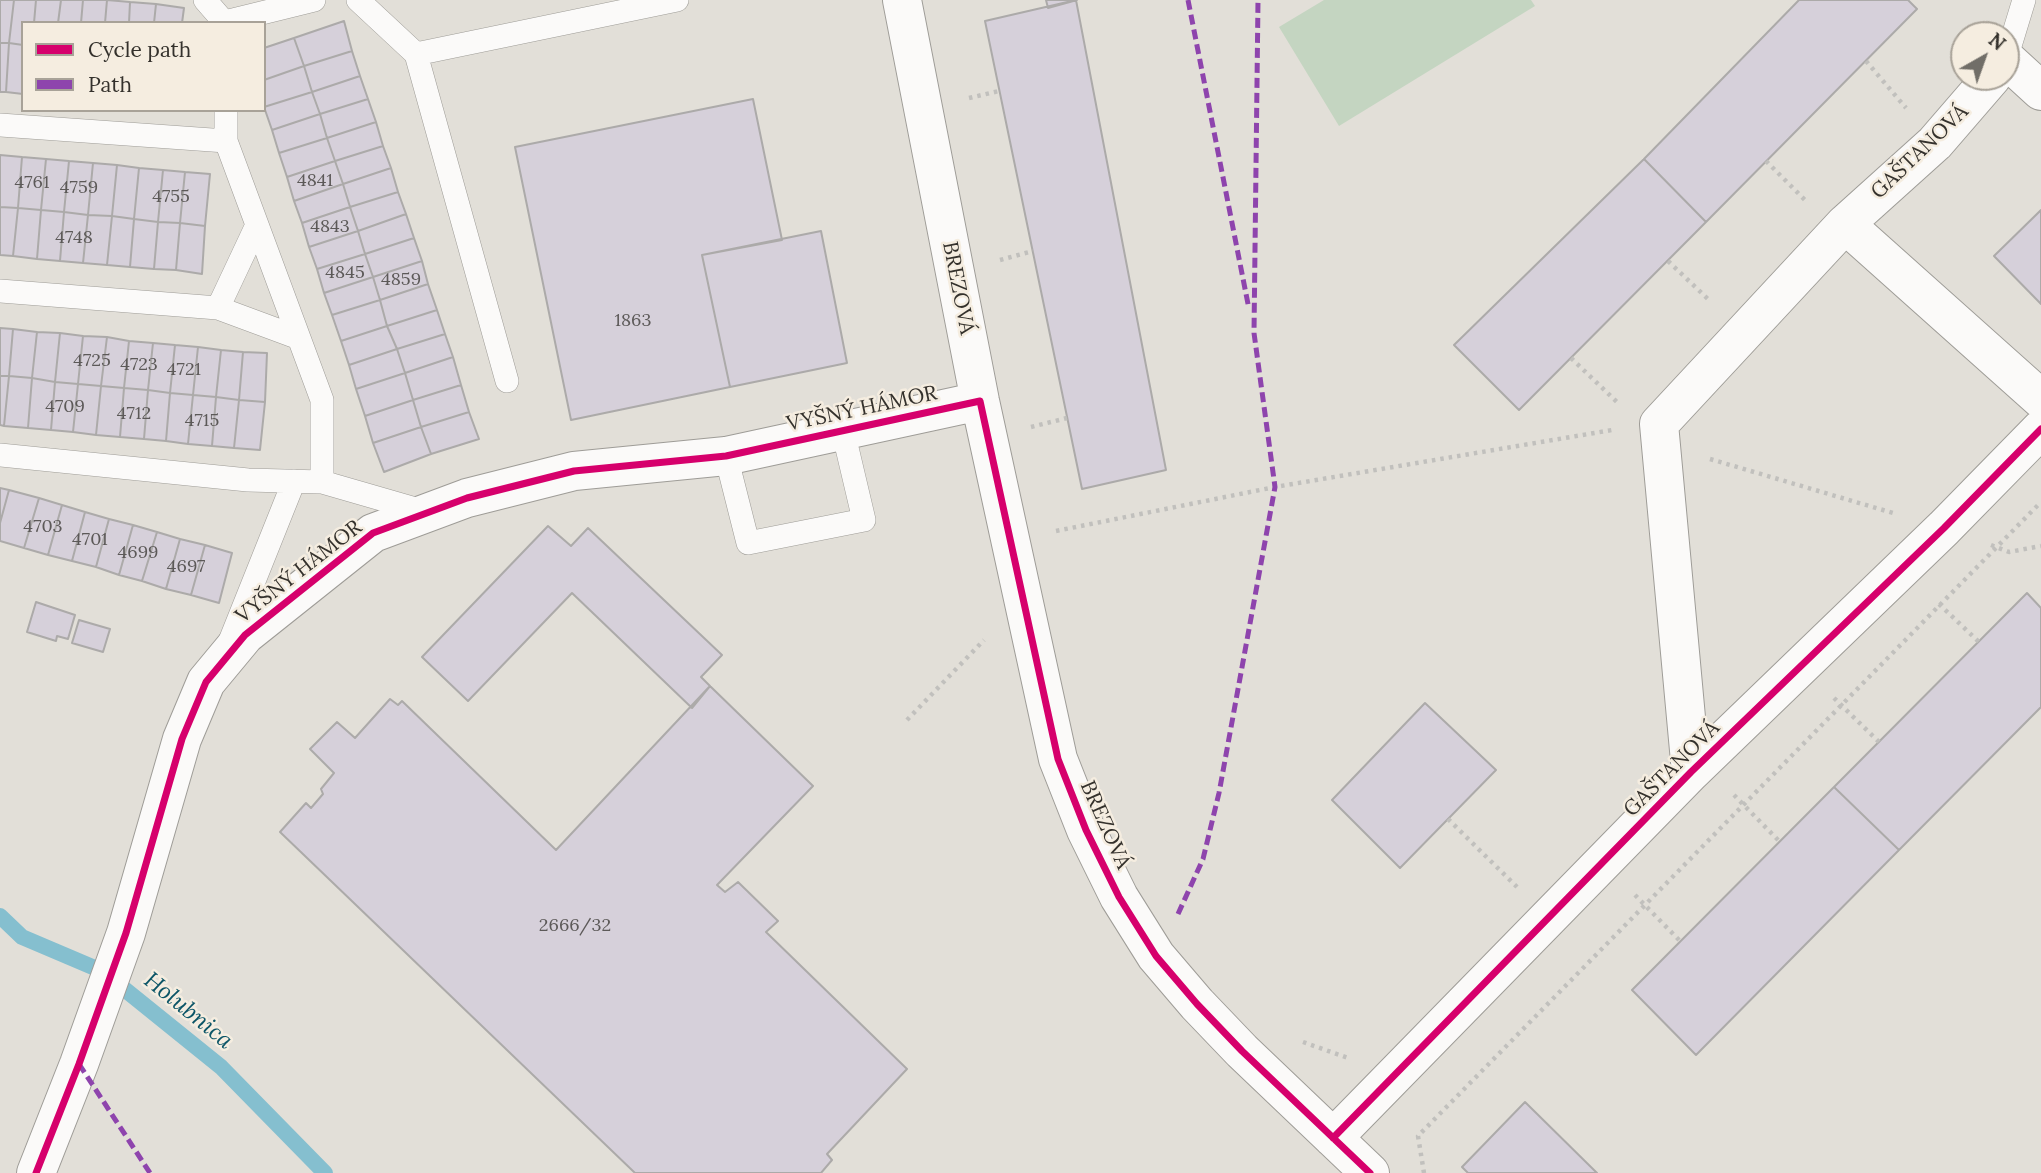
<!DOCTYPE html>
<meta charset="utf-8">
<style>
body{margin:0}
#map{position:relative;width:2041px;height:1173px;overflow:hidden;background:#e2dfd8;font-family:Lora,serif}
canvas{display:block}
.legend{position:absolute;left:21px;top:21px;width:245px;height:91px;box-sizing:border-box;background:#f5ede0;border:2px solid #a8a298;margin:0;padding:9px 12px;list-style:none;font-size:21px;color:#34312c}
.legend li{display:flex;align-items:center;gap:14px;height:35px}
.legend b{width:35px;border:2px solid #a8a298}
.north{position:absolute;left:1950px;top:21px;width:70px;height:70px;box-sizing:border-box;background:#f5ede0;border:2px solid #a8a298;border-radius:50%;rotate:40deg;font-size:19px;font-weight:700;line-height:28px;text-align:center;color:#34312c}
.north::after{content:'';display:block;margin:auto;width:24px;height:32px;background:#716e68;clip-path:polygon(50% 0,100% 100%,50% 72%,0 100%)}
</style>
<div id="map">
<canvas width="2041" height="1173"></canvas>
<ul class="legend">
<li><b style="height:9px;background:#d6006c"></b>Cycle path</li>
<li><b style="height:9px;background:#8e44ad"></b>Path</li>
</ul>
<div class="north">N</div>
</div>
<script>
const g = document.querySelector('canvas').getContext('2d');
g.lineJoin = 'round';
function fill(path, color) {
  g.fillStyle = color;
  g.fill(path, 'evenodd');
}
function stroke(path, color, width, dash) {
  g.strokeStyle = color;
  g.lineWidth = width;
  g.lineCap = dash ? 'butt' : 'round';
  g.setLineDash(dash || []);
  g.stroke(path);
}
function write(font, color, halo, rows, align = 'center') {
  g.font = font + ' Lora,serif';
  g.lineWidth = 5;
  g.setLineDash([]);
  g.textBaseline = 'middle';
  g.strokeStyle = halo;
  g.fillStyle = color;
  for (const [text, x, y, turn = 0] of rows) {
    g.save();
    g.translate(x, y);
    g.rotate((+turn || 0) * Math.PI / 180);
    g.textAlign = isNaN(turn) ? turn : align;
    if (halo) g.strokeText(text, 0, 0);
    g.fillText(text, 0, 0);
    g.restore();
  }
}
const green = new Path2D(`
 M1324,0h207l4,6 -196,120 -60,-99z`);
const stream = new Path2D(`
 M0,916l22,21 80,34 119,96 104,106`);
const building = new Path2D(`
 M0,0h14l-5,43h-9z
 M14,0h22l-2,23h-11v22l-14,-2z
 M36,0h25l-3,23h-24z
 M61,0h22l-2,23h-23z
 M83,0h24l-2,23h-24z
 M107,0l23,2 -1,21h-24z
 M1046,0h31l-29,8z
 M1076,0l90,470 -84,19 -97,-468z
 M1799,0h109l9,9 -211,213 -62,-63z
 M130,2l26,2 -2,19h-25z
 M156,4l28,4 -2,15h-28z
 M344,21l8,30 -48,15 -10,-28z
 M294,38l10,28 -40,14v-32z
 M0,43h9l-3,49h-6z
 M9,43l14,2v49l-17,-2z
 M352,51l8,25 -48,16 -8,-26z
 M304,66l8,26 -48,15v-27z
 M360,76l8,23 -48,15 -8,-22z
 M312,92l8,22 -48,16 -8,-23z
 M368,99l8,23 -49,16 -7,-24z
 M753,99l29,141 -80,15 28,132 -159,33 -56,-273z
 M320,114l7,24 -48,15 -7,-23z
 M376,122l7,24 -48,15 -8,-23z
 M327,138l8,23 -48,16 -8,-24z
 M383,146l8,22 -48,16 -8,-23z
 M0,155l22,2 -4,51 -18,-1z
 M22,157l24,2 -5,51 -23,-2z
 M46,159l23,2 -5,51 -23,-2z
 M1644,159l62,63 -187,188 -65,-65z
 M69,161l24,2 -5,52 -24,-3z
 M335,161l8,23 -49,17 -7,-24z
 M93,163l24,2 -5,51 -24,-1z
 M117,165l22,3 -5,51 -22,-3z
 M139,168l24,2 -5,52 -24,-3z
 M391,168l7,24 -48,15 -7,-23z
 M163,170l22,2 -5,51 -22,-1z
 M185,172l25,2 -5,52 -25,-3z
 M343,184l7,23 -48,16 -8,-22z
 M398,192l8,22 -48,17 -8,-24z
 M0,207l18,1 -5,48 -13,-1z
 M350,207l8,24 -49,16 -7,-24z
 M18,208l23,2 -4,49 -24,-3z
 M41,210l23,2 -4,49 -23,-2z
 M2041,210v94l-47,-48z
 M64,212l24,3 -5,48 -23,-2z
 M406,214l8,24 -49,16 -7,-23z
 M88,215l24,1 -5,49 -24,-2z
 M112,216l22,3 -4,48 -23,-2z
 M134,219l24,3 -4,47 -24,-2z
 M158,222l22,1 -4,47 -22,-1z
 M180,223l25,3 -3,48 -26,-4z
 M358,231l7,23 -48,15 -8,-22z
 M821,231l26,132 -117,24 -28,-132z
 M414,238l8,23 -49,16 -8,-23z
 M365,254l8,23 -49,16 -7,-24z
 M422,261l6,23 -48,16 -7,-23z
 M373,277l7,23 -48,15 -8,-22z
 M428,284l9,26 -50,16 -7,-26z
 M380,300l7,26 -46,15 -9,-26z
 M437,310l8,24 -48,15 -10,-23z
 M387,326l10,23 -48,16 -8,-24z
 M0,328l13,1 -4,47h-9z
 M13,329l24,3 -5,46 -23,-2z
 M37,332l23,1 -5,49 -23,-4z
 M60,333l23,3 -5,48 -23,-2z
 M445,334l8,23 -48,16 -8,-24z
 M83,336l24,1 -6,49 -23,-2z
 M107,337l22,4 -5,47 -23,-2z
 M129,341l24,2 -5,47 -24,-2z
 M153,343l22,2 -5,48 -22,-3z
 M175,345l23,2 -5,48 -23,-2z
 M198,347l23,3 -5,47 -23,-2z
 M397,349l8,24 -49,16 -7,-24z
 M221,350l22,2 -4,48 -23,-3z
 M243,352l24,1 -2,49 -26,-2z
 M453,357l8,28 -48,15 -8,-27z
 M405,373l8,27 -48,16 -9,-27z
 M0,376h9l-5,50 -4,-1z
 M9,376l23,2 -4,50 -24,-2z
 M32,378l23,4 -4,48 -23,-2z
 M55,382l23,2 -5,48 -22,-2z
 M78,384l23,2 -5,49 -23,-3z
 M461,385l8,27 -48,15 -8,-27z
 M101,386l23,2 -4,49 -24,-2z
 M124,388l24,2 -4,49 -24,-2z
 M148,390l22,3 -4,48 -22,-2z
 M170,393l23,2 -5,49 -22,-3z
 M193,395l23,2 -4,49 -24,-2z
 M216,397l23,3 -5,48 -22,-2z
 M239,400l26,2 -5,48 -26,-2z
 M413,400l8,27 -48,16 -8,-27z
 M469,412l10,27 -48,15 -10,-27z
 M421,427l10,27 -47,18 -11,-29z
 M0,488l9,2 -9,33z
 M9,490l30,8 -15,50 -24,-7v-18z
 M39,498l23,7 -14,50 -24,-7z
 M62,505l23,7 -13,49 -24,-6z
 M85,512l24,7 -13,48 -24,-6z
 M109,519l24,6 -14,50 -23,-8z
 M133,525l24,7 -15,49 -23,-6z
 M548,526l23,20 17,-18 134,127 -21,22 9,9 -18,22 -120,-115 -104,108 -46,-44z
 M157,532l23,7 -14,50 -24,-8z
 M180,539l25,6 -14,50 -25,-6z
 M205,545l27,8 -13,50 -28,-8z
 M2027,593l14,15v99l-142,143 -65,-63z
 M36,602l39,13 -7,24 -11,-3 -1,5 -29,-9z
 M79,620l31,9 -7,23 -31,-9z
 M710,686l103,100 -96,99 8,7 13,-10 40,39 -12,11 141,137 -80,85 5,6 -11,13h-186l-355,-341 26,-29 5,5 12,-14 -2,-5 13,-16 -24,-24 27,-27 18,16 35,-39 8,6 4,-4 154,149z
 M1425,703l71,67 -96,98 -68,-68z
 M1834,787l65,63 -203,205 -64,-65z
 M1525,1102l72,71h-129l-6,-6z`);
const path = new Path2D(`
 M1866,61l40,47
 M969,98l30,-7
 M1766,161l39,39
 M1000,260l33,-9
 M1668,261l42,40
 M1571,358l47,45
 M1031,427l36,-9
 M1710,459l183,54
 M1056,531l219,-44 337,-57
 M1991,545l18,7 32,-6
 M1939,604l40,38
 M1834,698l45,44
 M907,720l77,-80
 M1734,795l46,47
 M1448,819l69,68
 M1635,895l46,47
 M1303,1042l45,16
 M1424,1173l-6,-37 623,-634`);
const service = new Path2D(`
 M205,0l20,23
 M358,0l58,54
 M225,22l89,-22
 M2006,59l18,-59
 M226,110v31l96,259v82l104,30
 M0,125l226,16
 M0,291l218,17 39,-83
 M218,308l81,30
 M507,381l-91,-327 261,-54
 M0,455l248,25 74,2
 M726,456l22,87 116,-23 -21,-89
 M230,641l64,-160`);
const minor = new Path2D(`
 M902,0l78,401 78,358 28,71 33,67 37,59 41,48 45,47 128,122
 M2006,59l35,32
 M1845,224l90,-81 57,-66
 M1691,772l-32,-348 186,-200 196,175
 M1333,1138l358,-366 253,-244 97,-99
 M36,1173l43,-109 47,-131 56,-194 24,-57 39,-47 128,-102 94,-35 107,-27 152,-15 254,-55`);
const quiet = new Path2D(`
 M1188,0l61,309
 M1178,914l25,-55 16,-66 56,-306 -21,-154 4,-333
 M79,1064l71,109`);
const cycleway = new Path2D(`
 M1333,1138l358,-366 253,-244 97,-99
 M36,1173l43,-109 47,-131 56,-194 24,-57 39,-47 128,-102 94,-35 107,-27 152,-15 254,-55 78,358 28,71 33,67 37,59 41,48 45,47 128,122`);
const numberNames = [
 ["4841",315,181],
 ["4761",32,183],
 ["4759",79,188],
 ["4755",171,197],
 ["4843",330,227],
 ["4748",74,238],
 ["4845",345,273],
 ["4859",401,280],
 ["1863",633,321],
 ["4725",92,361],
 ["4723",139,365],
 ["4721",184,370],
 ["4709",65,407],
 ["4712",134,414],
 ["4715",202,421],
 ["4703",43,527],
 ["4701",90,540],
 ["4699",138,553],
 ["4697",186,567],
 ["2666/32",575,926]
];
const streetNames = [
 ["GAŠTANOVÁ",1920,152,-44],
 ["BREZOVÁ",958,288,79],
 ["VYŠNÝ HÁMOR",862,409,-12],
 ["VYŠNÝ HÁMOR",299,572,-38],
 ["GAŠTANOVÁ",1672,769,-45],
 ["BREZOVÁ",1105,825,66]
];
const waterNames = [
 ["Holubnica",188,1011,39]
];
fill(green, '#c4d5c1');
stroke(stream, '#85bfcf', 16);
fill(building, '#d6d0da');
stroke(building, '#acaaa9', 2);
stroke(service, '#9e9c97', 24);
stroke(minor, '#9e9c97', 40);
stroke(path, '#c1c0bd', 4.5, [3.5, 5]);
stroke(service, '#fbfaf9', 23);
stroke(minor, '#fbfaf9', 38);
stroke(quiet, '#8e44ad', 5, [10, 5]);
stroke(cycleway, '#d6006c', 7);
write('18px', '#5c5958', null, numberNames);
write('21px', '#34312c', '#f5ede0', streetNames);
write('italic 23px', '#0c5567', '#f5ede0', waterNames);
</script>
